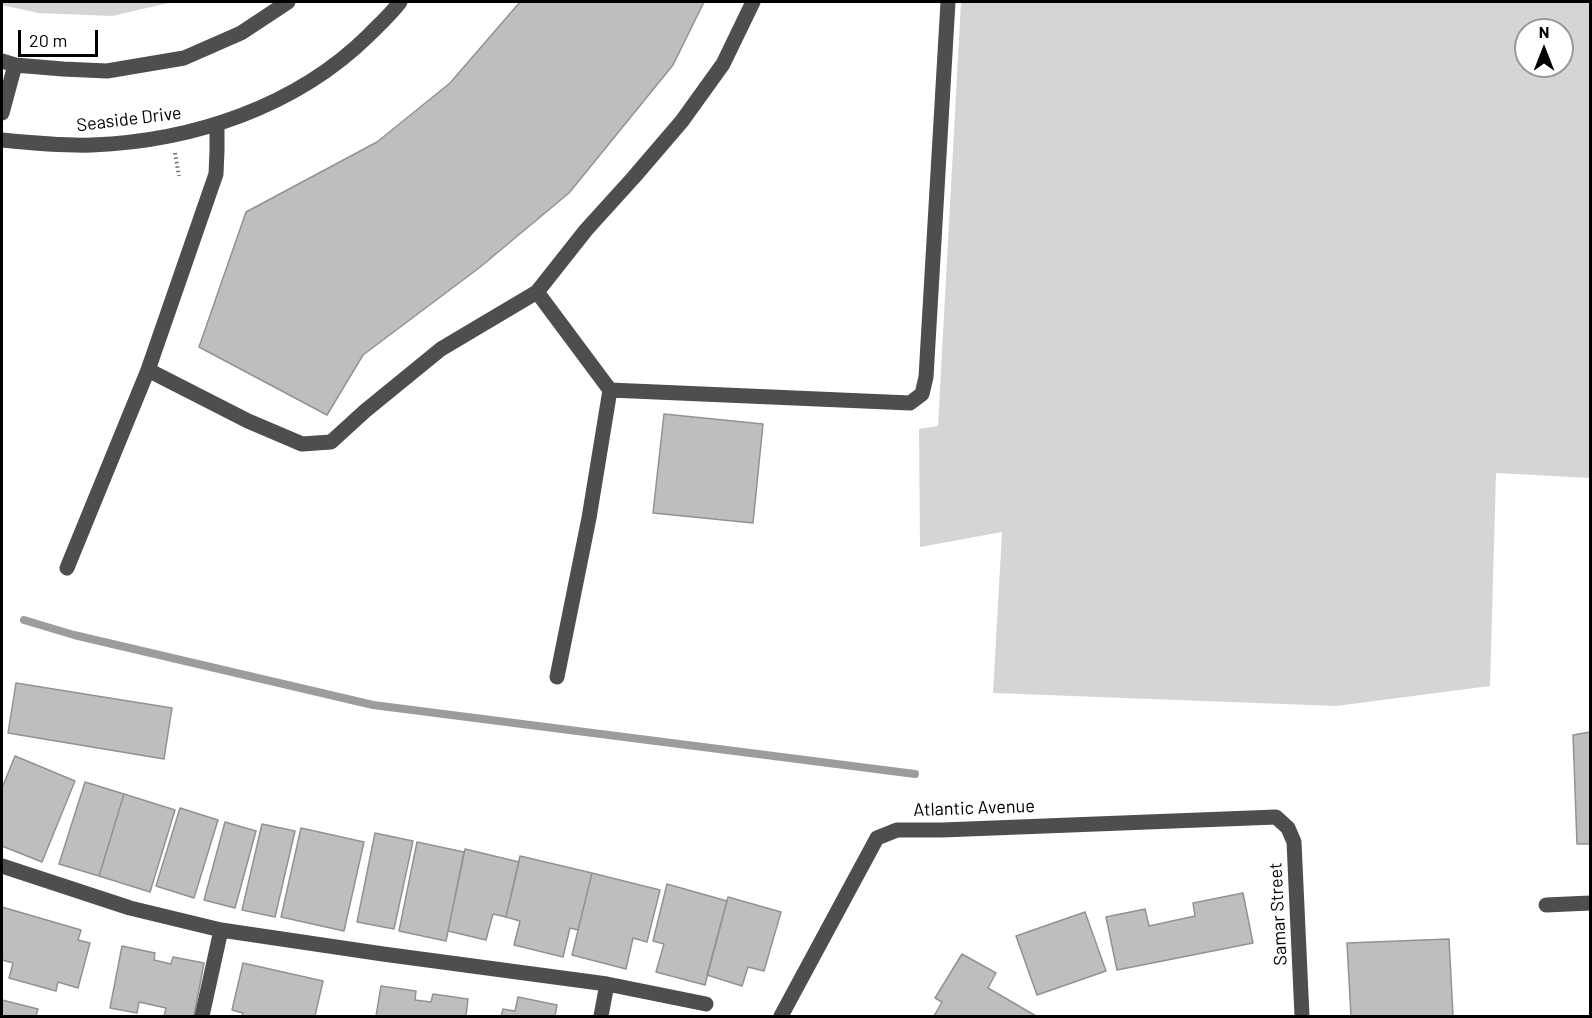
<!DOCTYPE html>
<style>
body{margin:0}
#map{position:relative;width:1592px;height:1018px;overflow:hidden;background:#fff;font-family:Barlow,sans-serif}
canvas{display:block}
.frame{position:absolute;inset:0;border:3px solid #000;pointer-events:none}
.north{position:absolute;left:1514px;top:18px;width:60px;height:60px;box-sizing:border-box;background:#fff;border:2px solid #999;border-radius:50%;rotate:0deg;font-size:16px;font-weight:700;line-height:24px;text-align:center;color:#000}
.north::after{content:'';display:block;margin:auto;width:21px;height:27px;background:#000;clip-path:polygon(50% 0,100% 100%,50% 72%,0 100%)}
.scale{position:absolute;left:18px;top:30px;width:80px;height:27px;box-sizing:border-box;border:3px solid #000;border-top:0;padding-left:8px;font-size:18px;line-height:21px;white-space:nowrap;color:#000;-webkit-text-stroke:4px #fff;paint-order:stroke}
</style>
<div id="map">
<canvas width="1592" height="1018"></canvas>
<div class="frame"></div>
<div class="north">N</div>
<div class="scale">20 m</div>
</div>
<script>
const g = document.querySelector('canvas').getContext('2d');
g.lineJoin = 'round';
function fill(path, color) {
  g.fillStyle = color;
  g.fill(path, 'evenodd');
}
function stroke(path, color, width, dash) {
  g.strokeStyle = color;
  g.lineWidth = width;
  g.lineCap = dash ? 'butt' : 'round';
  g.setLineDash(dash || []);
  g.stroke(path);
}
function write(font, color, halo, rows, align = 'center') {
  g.font = font + ' Barlow,sans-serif';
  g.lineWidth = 6;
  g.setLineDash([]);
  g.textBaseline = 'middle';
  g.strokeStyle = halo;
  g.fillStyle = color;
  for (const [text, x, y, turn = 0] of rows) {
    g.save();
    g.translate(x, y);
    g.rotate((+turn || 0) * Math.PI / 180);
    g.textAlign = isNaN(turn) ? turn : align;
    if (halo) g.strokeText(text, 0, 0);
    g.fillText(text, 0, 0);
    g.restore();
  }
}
const green = new Path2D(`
 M2,2h171l-61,14 -74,-3 -36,-8z
 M961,2h629v476l-94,-5 -6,213 -154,20 -343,-13 9,-161 -82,15 -1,-118 19,-3zM1526,30h36v36h-36z`);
const stream = new Path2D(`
 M24,620l50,15 299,70 542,69`);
const building = new Path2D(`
 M520,2h184l-31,63 -104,128 -90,75 -116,87 -36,60 -128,-68 47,-135 131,-70 73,-59z
 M664,414l99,10 -10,99 -100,-10z
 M16,683l156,25 -8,51 -156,-26z
 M1590,732v112h-13l-4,-109z
 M15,756l60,25 -33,81 -40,-16v-58z
 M85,782l39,12 -25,82 -40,-12z
 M124,794l51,16 -25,82 -51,-16z
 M180,808l38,12 -24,78 -38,-12z
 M225,822l31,9 -21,77 -31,-8z
 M262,824l33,7 -20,86 -33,-7z
 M301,828l63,14 -20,89 -63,-14z
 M375,833l38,8 -19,88 -37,-7z
 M417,842l47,10 -18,89 -47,-10z
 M465,849l54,13 -13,55 -13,-3 -7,26 -38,-9z
 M520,856l72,17 -14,57 -8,-2 -7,29 -49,-12 6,-24 -14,-4z
 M592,873l68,17 -13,52 -14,-4 -7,31 -54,-14z
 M667,884l60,17 -22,84 -49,-13 8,-28 -11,-3z
 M1243,893l10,50 -136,27 -11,-53 39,-8 4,17 46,-10 -2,-13z
 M728,897l53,15 -17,59 -16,-4 -6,19 -35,-11z
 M2,907l79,23 -3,10 12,3 -12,45 -20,-6 -2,9 -47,-13 4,-15 -11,-3z
 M1085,912l21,59 -69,24 -21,-59z
 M1449,939l4,77h-102l-4,-73z
 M122,946l33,7 -1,7 17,4 2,-7 31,6 -10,53h-30l2,-8 -27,-6 -2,11 -27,-5z
 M962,954l34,19 -8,15 48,28h-102l8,-14 -7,-4z
 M243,963l80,18 -8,35h-73l1,-3 -11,-3z
 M381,986l35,5 -1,9 16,2 2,-8 35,5 -2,17h-90z
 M518,997l39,8 -2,11h-54l2,-7 12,2z
 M2,1000l36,9 -2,7h-34z`);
const path = new Path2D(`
 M175,153l4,23`);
const minor = new Path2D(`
 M2,61l13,4 48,4 44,2 77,-13 57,-25 47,-31
 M2,113l13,-48
 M2,140c30,3 60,6 90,5 101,-4 204,-38 277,-110 11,-11 22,-21 31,-33
 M537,292l73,98 -21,128 -32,159
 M148,370l100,51 54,23 29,-2 34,-31 76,-62 96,-57 49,-62 48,-53 48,-56 41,-57 30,-62
 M610,390l300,13 12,-9 4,-17 22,-375
 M67,568l81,-198 68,-196 1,-23v-27
 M2,866l128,42 91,22 162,24 224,30 99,20
 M1546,905l44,-2
 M202,1016l19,-86
 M601,1016l6,-32
 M781,1016l96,-178 20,-8h45l334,-13 12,11 6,14 8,174`);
const streetNames = [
 ["Seaside Drive",129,119,-7],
 ["Atlantic Avenue",974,808,-2],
 ["Samar Street",1278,914,-93]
];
fill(green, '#d5d5d5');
stroke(stream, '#9c9c9c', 8);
fill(building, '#bebebe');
stroke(building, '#929292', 1.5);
stroke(path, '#707070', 4, [1.5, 3]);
stroke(minor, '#4e4e4e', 15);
write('18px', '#000', '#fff', streetNames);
</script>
